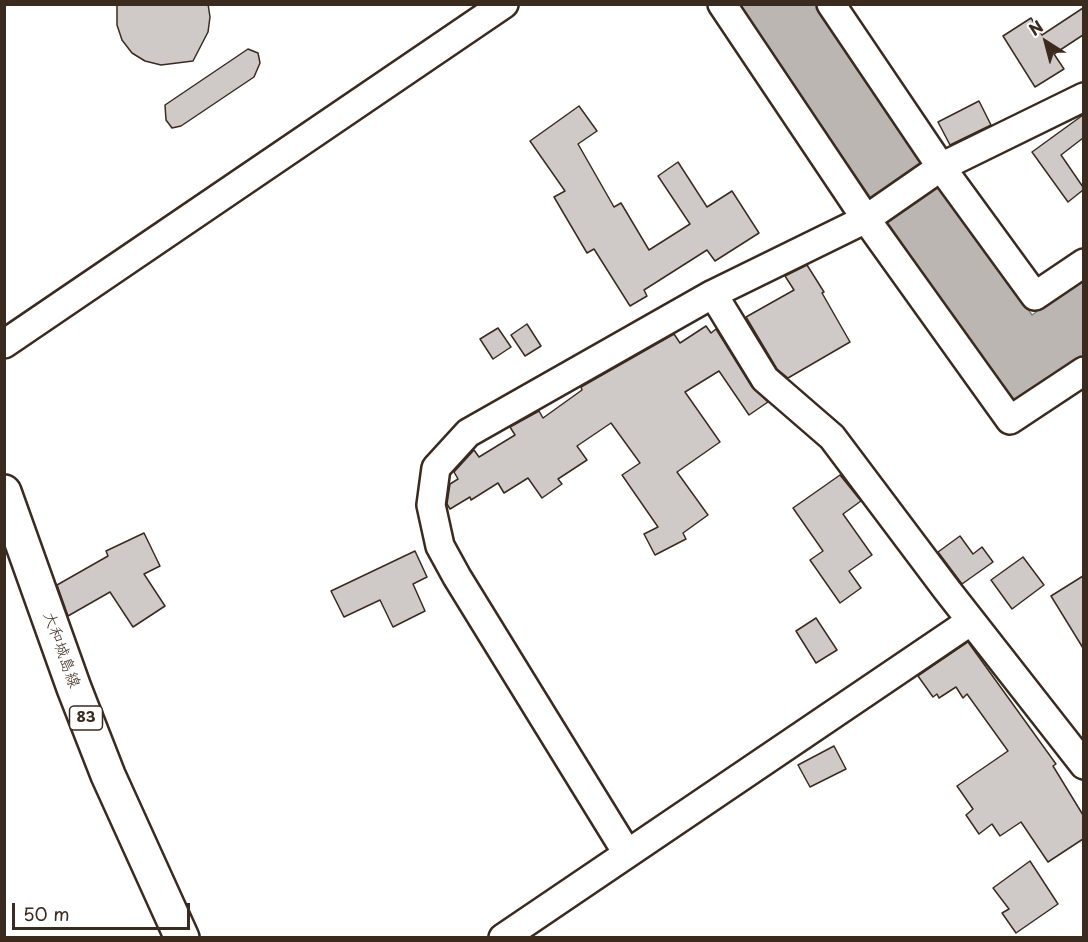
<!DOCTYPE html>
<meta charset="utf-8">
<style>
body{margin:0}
#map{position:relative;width:1088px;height:942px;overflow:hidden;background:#fff;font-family:"Playpen Sans",sans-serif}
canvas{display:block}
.frame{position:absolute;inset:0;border:6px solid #3b2a1e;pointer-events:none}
.north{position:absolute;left:1016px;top:12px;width:60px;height:60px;-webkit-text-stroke:4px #fff;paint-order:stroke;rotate:324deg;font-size:16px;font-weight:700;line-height:24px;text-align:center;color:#3b2a1e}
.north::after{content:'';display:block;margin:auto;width:21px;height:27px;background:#3b2a1e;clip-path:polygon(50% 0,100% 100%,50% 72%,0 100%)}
.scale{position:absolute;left:12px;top:903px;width:178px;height:27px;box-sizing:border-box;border:3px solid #3b2a1e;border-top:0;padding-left:8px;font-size:18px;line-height:21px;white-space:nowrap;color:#3b2a1e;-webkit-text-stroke:4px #fff;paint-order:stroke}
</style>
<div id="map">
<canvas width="1088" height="942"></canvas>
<div class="frame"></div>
<div class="north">N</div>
<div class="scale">50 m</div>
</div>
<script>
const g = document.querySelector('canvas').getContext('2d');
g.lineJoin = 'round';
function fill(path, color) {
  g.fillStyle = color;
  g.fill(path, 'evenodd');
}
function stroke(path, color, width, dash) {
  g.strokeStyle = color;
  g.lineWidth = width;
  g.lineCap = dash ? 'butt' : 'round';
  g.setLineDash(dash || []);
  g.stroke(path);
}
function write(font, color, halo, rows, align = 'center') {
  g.font = font + ' "Playpen Sans","Klee One",sans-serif';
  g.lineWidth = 4.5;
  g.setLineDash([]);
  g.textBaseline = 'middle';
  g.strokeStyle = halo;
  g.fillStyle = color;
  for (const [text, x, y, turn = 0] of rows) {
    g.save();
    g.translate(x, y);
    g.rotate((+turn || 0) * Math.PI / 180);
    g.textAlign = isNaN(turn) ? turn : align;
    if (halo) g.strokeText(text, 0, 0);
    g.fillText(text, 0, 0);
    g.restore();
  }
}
const water = new Path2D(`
 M738,5h82l212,310 51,-37v81l-61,45 -15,-8z`);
const building = new Path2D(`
 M117,4h91l2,13 -2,15 -15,29 -32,4 -16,-4 -13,-8 -10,-13 -5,-15z
 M1083,8v27l-29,19 10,15 -29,18 -32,-51 28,-18 11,17z
 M248,49l10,4 2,10 -6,14 -73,49 -9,2 -6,-8 -1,-15z
 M979,101l12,24 -41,20 -12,-23z
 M579,106l18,25 -19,13 36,63 7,-4 28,47 41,-26 -32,-48 20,-14 29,45 25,-16 27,42 -44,28 -8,-11 -63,40 3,6 -17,10 -36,-57 -7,4 -33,-56 11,-6 -35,-50z
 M1083,115v23l-22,17 22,32v3l-15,12 -36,-50z
 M807,265l17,27 -2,1 28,49 -62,36 -11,-9 -31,-52 48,-27 -9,-14z
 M527,324l14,22 -16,10 -14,-21z
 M706,326l5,7 5,-4 36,58 16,15 -19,13 -30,-44 -34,21 35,50 -43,30 31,43 -25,18 3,6 -31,16 -11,-21 14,-7 -36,-52 18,-12 -29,-40 -34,23 10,14 -29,19 4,5 -20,14 -14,-20 -24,15 -6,-10 -27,17 -1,-3 -20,12 -3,-5 3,-20 8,-5 -4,-7 20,-22 5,7 36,-22 -5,-8 29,-16 4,7 39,-28 -1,-3 93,-53 6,9z
 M498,328l13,19 -18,12 -13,-20z
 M840,475l21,26 -18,13 29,41 -23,16 12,17 -21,15 -30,-43 13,-9 -30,-43z
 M144,533l16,33 -16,8 21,32 -32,21 -23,-35 -42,24 -11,-31 51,-29 -2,-5z
 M960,536l13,18 9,-7 11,15 -31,22 -24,-32z
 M415,551l12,26 -14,7 12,27 -32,16 -13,-27 -36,17 -13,-26z
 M1023,557l21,28 -32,24 -21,-29z
 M1083,576v72l-32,-52z
 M816,618l21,32 -21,13 -20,-32z
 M968,642l88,122 -3,2 30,49v24l-35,23 -27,-40 -21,14 -8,-12 -13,10 -13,-19 7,-6 -16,-23 51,-35 -41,-57 -4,4 -7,-11 -17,11 -2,-4 -4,3 -15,-21z
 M834,746l12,23 -36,18 -12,-22z
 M1030,861l28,43 -42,29 -14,-20 7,-4 -16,-21z`);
const minor = new Path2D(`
 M722,4l144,215 144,201 74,-49
 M831,4l110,163 94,129 49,-33
 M713,294l52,85 67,58 115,153 137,175
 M4,344l500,-340
 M627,853l-170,-276 -17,-31 -9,-41 5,-37 32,-35 245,-139 153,-75 75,-52 143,-70
 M503,938l468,-317`);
const primary = new Path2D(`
 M4,492l70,196 34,87 74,163`);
const shields = [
 [86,718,33]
];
const shieldNames = [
 ["83",86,718]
];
const streetNames = [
 ["大和城島線",61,650,70]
];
fill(water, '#bcb6b3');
stroke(water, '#887e77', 1.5);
fill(building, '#cfcac7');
stroke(building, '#3b2a1e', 1.5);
stroke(minor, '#3b2a1e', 32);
stroke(primary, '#3b2a1e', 38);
stroke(minor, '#fff', 27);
stroke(primary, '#fff', 33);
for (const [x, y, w] of shields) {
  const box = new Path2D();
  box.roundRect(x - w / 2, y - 12, w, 24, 4.5);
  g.fillStyle = '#fff';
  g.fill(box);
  stroke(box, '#3b2a1e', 1.5);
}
write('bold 15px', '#3b2a1e', null, shieldNames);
write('16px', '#3b2a1e', '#fff', streetNames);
</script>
